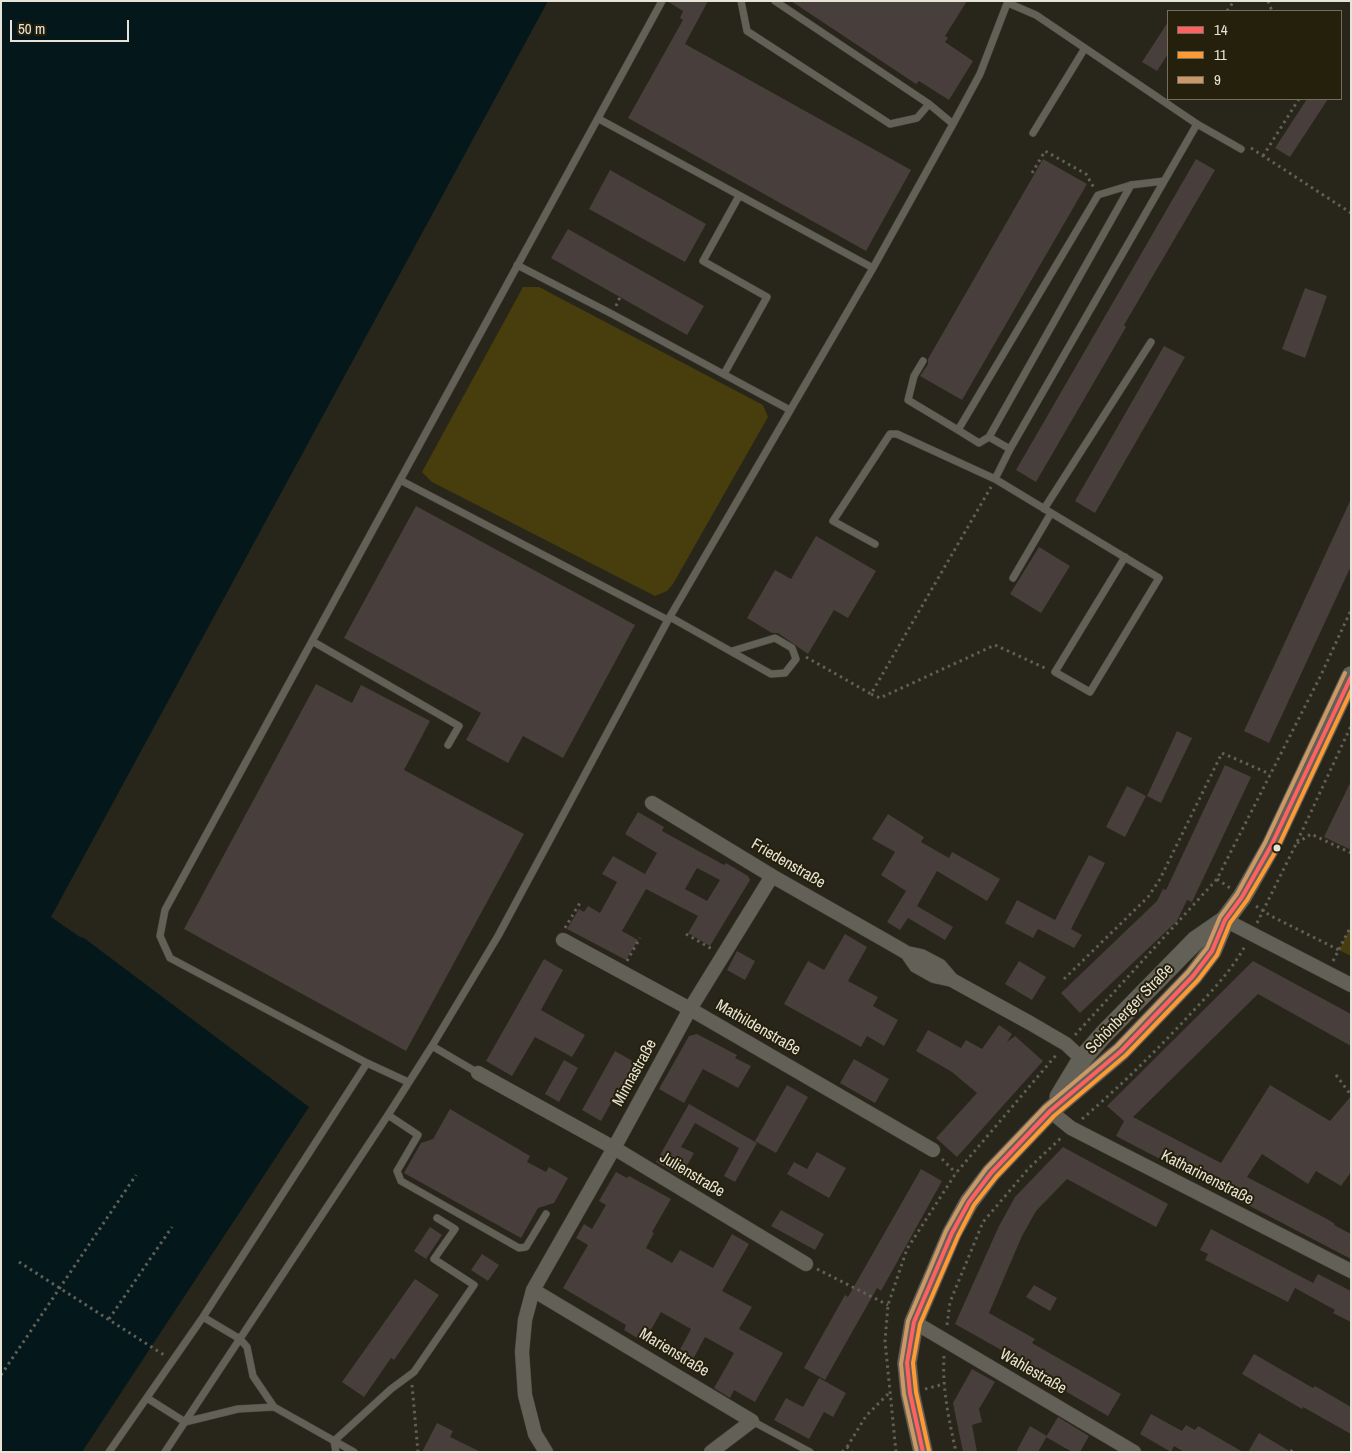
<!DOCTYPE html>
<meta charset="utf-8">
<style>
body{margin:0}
#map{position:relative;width:1352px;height:1453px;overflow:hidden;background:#28261a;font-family:"Archivo Narrow",sans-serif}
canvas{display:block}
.frame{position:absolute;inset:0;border:2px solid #e7e4d7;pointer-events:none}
.legend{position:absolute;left:1167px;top:10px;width:175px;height:90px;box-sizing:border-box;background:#25200b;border:1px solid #736e5d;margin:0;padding:6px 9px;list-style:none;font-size:15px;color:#e7e4d7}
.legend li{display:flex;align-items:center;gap:10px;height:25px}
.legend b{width:25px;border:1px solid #736e5d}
.scale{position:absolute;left:10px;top:20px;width:119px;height:22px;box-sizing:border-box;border:2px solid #e7e4d7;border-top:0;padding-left:6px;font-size:15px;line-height:18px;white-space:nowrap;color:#e7e4d7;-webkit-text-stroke:4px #25200b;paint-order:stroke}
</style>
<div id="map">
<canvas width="1352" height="1453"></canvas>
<div class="frame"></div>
<ul class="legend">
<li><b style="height:6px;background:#ff6060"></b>14</li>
<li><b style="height:6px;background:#f93"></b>11</li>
<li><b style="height:6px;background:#c96"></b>9</li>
</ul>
<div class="scale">50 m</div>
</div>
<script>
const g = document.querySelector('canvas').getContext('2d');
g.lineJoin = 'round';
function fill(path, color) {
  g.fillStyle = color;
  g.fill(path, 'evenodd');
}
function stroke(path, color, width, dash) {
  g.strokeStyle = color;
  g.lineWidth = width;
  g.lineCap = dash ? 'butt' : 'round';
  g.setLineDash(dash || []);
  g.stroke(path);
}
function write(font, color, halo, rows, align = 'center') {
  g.font = font + ' "Archivo Narrow",sans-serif';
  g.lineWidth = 4;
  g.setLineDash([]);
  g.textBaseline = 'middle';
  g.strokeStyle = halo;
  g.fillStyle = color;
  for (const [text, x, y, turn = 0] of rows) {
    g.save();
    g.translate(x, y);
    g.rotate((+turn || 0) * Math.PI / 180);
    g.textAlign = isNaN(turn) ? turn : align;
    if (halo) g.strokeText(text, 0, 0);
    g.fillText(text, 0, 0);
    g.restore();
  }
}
const green = new Path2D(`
 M523,287h16l224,118 5,12 -95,167 -6,7 -12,5 -223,-114 -10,-10z
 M1351,926v30l-12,-6z`);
const water = new Path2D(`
 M1,1h547l-497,916 29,20 4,1 225,169 -227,345h-81z`);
const building = new Path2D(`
 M667,1h41l-23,43 226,126 -45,81 -238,-133 55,-98 -3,-2 3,-7z
 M791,1h176l-22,35 3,2 -3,4 28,19 -24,39 -30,-19 -3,3z
 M1168,22v32l-11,17 -15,-9z
 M1307,99h21l-38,58 -15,-9z
 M1043,159l44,25 -125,216 -42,-24 8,-12v-5z
 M1196,159l19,11 -91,155 2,2 -90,155 -20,-12z
 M610,170l96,54 -21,38 -96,-53z
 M568,229l136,77 -17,29 -136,-77z
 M1305,288l22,8 -22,62 -23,-9z
 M1164,346l21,11 -90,156 -20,-12z
 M1351,499v67l-82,177 -25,-12z
 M416,506l219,119 -72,133 -40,-22 -15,27 -42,-23 15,-27 -137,-75z
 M816,536l60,35 -28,47 -14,-8 -26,44 -30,-21h-6l-25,-15 28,-48 16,9z
 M1039,547l31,19 -29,47 -31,-19z
 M316,684l36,19 9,-18 69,36 -26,49 120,64 -118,217 -222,-122z
 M1177,731l15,7 -31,65 -14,-7z
 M1225,765l26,12 -59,125 -5,-2 -10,21 -97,92 -19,-20 96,-92 6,-12 3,1z
 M1351,781v69l-27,-13z
 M1127,786l19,10 -21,41 -19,-10z
 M638,812l26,15 -2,4 62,34 2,-2 22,13 2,4 -40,66 -22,-13 10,-17 -52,-27 -24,42 16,9 -12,20 -59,-31 12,-20 5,3 4,-6 12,7 17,-31 -15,-8 11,-18 32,18 12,-21 -32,-19zM697,868l23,12 -13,21 -22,-12z
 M888,814l36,23 -3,5 28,16 3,-6 48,27 -13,22 -50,-30 -20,35 36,21 -8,13 -37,-22 -8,12 -13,-8 19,-31 -25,-16 14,-23 -23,-13z
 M1089,855l16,8 -34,66 11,6 -8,13 -36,-19 -5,9 -28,-15 12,-23 38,20z
 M845,934l22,13 -19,34 30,16 -5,9 25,14 -14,26 -17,-10 -6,11 -77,-43 24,-43 16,9z
 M737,951l18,10 -10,19 -18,-10z
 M544,959l19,11 -22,40 44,25 -13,22 -37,-20 -23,39 -26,-15z
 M1019,961l27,16 -14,23 -27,-16z
 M1253,961l98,53v32l-93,-52 -125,123 88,46 49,-78 60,36 21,-25v76l-10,14 -25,-15 -8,13 -46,-30 -15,23 80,42 8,5 -1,1 17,9v25l-235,-123 8,-15 -17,-15z
 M999,1025l13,9 -5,8 8,-6 28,25 -86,96 -21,-19 41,-45 -25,-21 -36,-21 12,-21 33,18 5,-8 16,9z
 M697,1034l40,21 -2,3 16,8 -13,22 -35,-19 -19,34 -25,-14 30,-53z
 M615,1051l26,15 -14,25 -7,-4 -19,34 -19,-11z
 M854,1059l35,20 -14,24 -35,-20z
 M564,1060l14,8 -19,34 -14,-8z
 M787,1085l21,12 -32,56 -21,-12z
 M689,1104l68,39 -22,39 -11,-6 15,-28 -44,-25 -14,24 13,6 -13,23 -25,-14z
 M450,1109l80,47 -3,6 19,10 3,-5 19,11 -14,25 -16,5 -17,30 -117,-65 17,-30 12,-4z
 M1063,1147l105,57 -12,23 -89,-48 -31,32 -14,25 -33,77 46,26 -3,4 89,51 -13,22 -98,-57 2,-3 -57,-32 44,-98 16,-29z
 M817,1152l29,16 -17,30 -42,-24 7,-12 13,7z
 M921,1169l21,12 -61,110 -4,-3 -52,92 -21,-12 41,-73 3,2z
 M616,1172l11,6 2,-2 42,23 -19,33 2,1 -8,15 26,15 8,-13 33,18 19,-34 17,10 -27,47 30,16 -13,22 44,24 -28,49 -21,-12 -4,8 -16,-10 20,-35 -29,-16 -15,28 -14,-8 15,-28 -30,-17 -17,30 -20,-12 2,-5 -63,-37 25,-43 -12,-7 8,-14 8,5 14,-24 -7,-4z
 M781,1210l43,24 -9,16 -44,-24z
 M430,1227l12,8 -16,24 -12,-8z
 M1211,1229l102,54 5,-9 33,17v31l-18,-9 2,-3 -40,-22 -7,14 -83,-42 3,-6 -8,-4z
 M482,1254l17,11 -11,16 -17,-11z
 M415,1279l24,16 -45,65 -3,-2 -27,39 -22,-15z
 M1034,1285l23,13 -7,13 -24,-14z
 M1254,1354l59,34 2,-2 36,21v27l-48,-27 -1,2 -60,-35z
 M972,1369l23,13 -16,27 3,13 -10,3 5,27h-14l-10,-49z
 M819,1378l27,15 -13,24 -9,-5 -15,27 -35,-19 12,-22 17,9z
 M1151,1414l31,17 4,-6 9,5 3,-4 45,26h-59l-10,-6 -3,6 -31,-18z
 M1058,1417l31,19 -9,16h-8l-26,-15z
 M437,1423l16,8 -3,6 31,15h-59z
 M1030,1426l17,10 -9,16h-22z
 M1259,1433l32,19h-43z`);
const path = new Path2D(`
 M1268,1l4,10
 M1227,11l7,-10
 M1251,148l100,65
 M1263,156l36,-57
 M1032,173l13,-22 41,23 8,14
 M616,306l4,-9
 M806,657l65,37 120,-207
 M871,694l9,4 115,-53 50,23
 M1297,843l14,-9 40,19
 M1217,879l13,9
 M1256,906l15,10 68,34
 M1257,923l39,-79 55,-118
 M565,928l16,-27
 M686,934l26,15
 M627,961l13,-23
 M1333,961l18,-35
 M1064,979l84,-82 12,-18 62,-126 48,21
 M1075,1035l142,-156 104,-204 30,-65
 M1336,1075l15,20
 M1082,1119c35,-30 68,-62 100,-96 22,-24 47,-48 63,-77
 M942,1159l14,14
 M19,1262l145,93
 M817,1269l71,36
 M109,1319l63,-92
 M947,1325l3,-23 33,-80 46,-54 33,-31
 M944,1356c-2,33 5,64 12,96
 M1,1375l135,-200
 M412,1385l6,67
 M925,1389l19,-5
 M847,1447l19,-31 24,-24
 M842,1452l5,-5 5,5
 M896,1452l-11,-111 3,-36 19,-56 49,-76 101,-119
 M1291,1452l2,-4`);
const lane = new Path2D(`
 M741,1l6,30 143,93 27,-6 12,-14 -154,-103
 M929,104l24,20
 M599,119l274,149
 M1197,124l44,25
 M1033,133l52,-85
 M517,265l95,49 178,96
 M923,361l-9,15 -6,24 50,30 140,-235 33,-10 33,-4
 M724,374l43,-77 -64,-36 36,-65
 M958,430l21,13 10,-6 21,12
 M989,437l142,-252
 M995,479l164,99 -69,114 -35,-20 70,-115
 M400,480l268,140
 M1044,509l107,-167
 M875,544l-42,-23 57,-87h7l98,45 15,-30 187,-325 -161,-109 -28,-12
 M1013,578l38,-65
 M670,617l101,57 14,-1 11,-14 -4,-11 -17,-10 -43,13
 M312,641l147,85 -11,19
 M432,1046l46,27
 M408,1082l-41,-19 -197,-105 -10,-22 5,-26 497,-909
 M388,1115l30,20 -21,36 4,10 118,67 7,-1 20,-33
 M203,1317l37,22 7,8 6,29 21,31 80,45
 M147,1398l38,24 53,-13 36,-2
 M752,1421l58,31
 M109,1452l94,-135 164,-254
 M165,1452l223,-337 44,-69 66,-110 170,-316 205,-352 80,-144 27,-50 28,-73
 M336,1452l-2,-11 57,-52 23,-17 60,-87 -40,-26 21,-30 -18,-11`);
const street = new Path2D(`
 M652,803l120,73 116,66 19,11 14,3 19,10 12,14
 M1225,920l126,65
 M563,940l127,69 243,141
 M907,953l9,13 18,10 18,4 78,43 36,21 16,15
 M478,1073l136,75 192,116
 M1050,1111l21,17 280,143
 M533,1290l219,131 -41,31
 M914,1322l220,130
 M546,1452l-11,-18 -10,-39 -3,-43 3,-32 8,-30 81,-142 76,-139 82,-133`);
const secondary = new Path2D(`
 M1059,1097l23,-38 21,-24 93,-95 29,-20
 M923,1452l-13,-59 -3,-30 7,-41 38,-89 17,-31 22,-29 59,-62 71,-60 72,-75 19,-25 13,-31 17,-23 29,-51 80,-170`);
const bus1 = new Path2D(`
 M923,1452l-13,-59 -3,-30 7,-41 38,-89 17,-31 22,-29 59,-62 71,-60 72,-75 19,-25 13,-31 17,-23 29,-51 80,-169`);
const bus2 = new Path2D(`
 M929,1451l-13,-59 -3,-29 7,-39 38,-88 16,-31 22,-28 58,-61 72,-61 72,-75 19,-25 13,-32 17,-23 30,-51 74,-158`);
const bus3 = new Path2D(`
 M917,1452l-13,-58 -3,-30 7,-43 38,-90 18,-32 22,-30 59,-62 72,-61 71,-74 19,-24 13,-31 17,-23 28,-51 80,-170`);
const markers = [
 [1277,848,4.5,"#e7e4d7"]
];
const streetNames = [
 ["Friedenstraße",788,864,30],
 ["Schönberger Straße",1130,1009,-46],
 ["Mathildenstraße",758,1028,30],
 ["Minnastraße",635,1073,-61],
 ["Julienstraße",692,1175,31],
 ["Katharinenstraße",1207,1178,27],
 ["Marienstraße",674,1353,31],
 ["Wahlestraße",1033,1372,30]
];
fill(green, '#473d0d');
fill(water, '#04181b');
fill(building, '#483e3b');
stroke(lane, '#444238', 8);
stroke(street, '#444238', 15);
stroke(secondary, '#444238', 20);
stroke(path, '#615f56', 3, [2.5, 4]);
stroke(lane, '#636157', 7);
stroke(street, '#636157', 14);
stroke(secondary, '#636157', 19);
stroke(bus1, '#ff6060', 4);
stroke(bus2, '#f93', 4);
stroke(bus3, '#c96', 4);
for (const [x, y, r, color] of markers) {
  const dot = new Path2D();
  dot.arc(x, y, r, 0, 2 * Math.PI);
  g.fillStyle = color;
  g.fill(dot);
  stroke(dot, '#25200b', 2);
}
write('16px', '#e7e4d7', '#25200b', streetNames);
</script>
